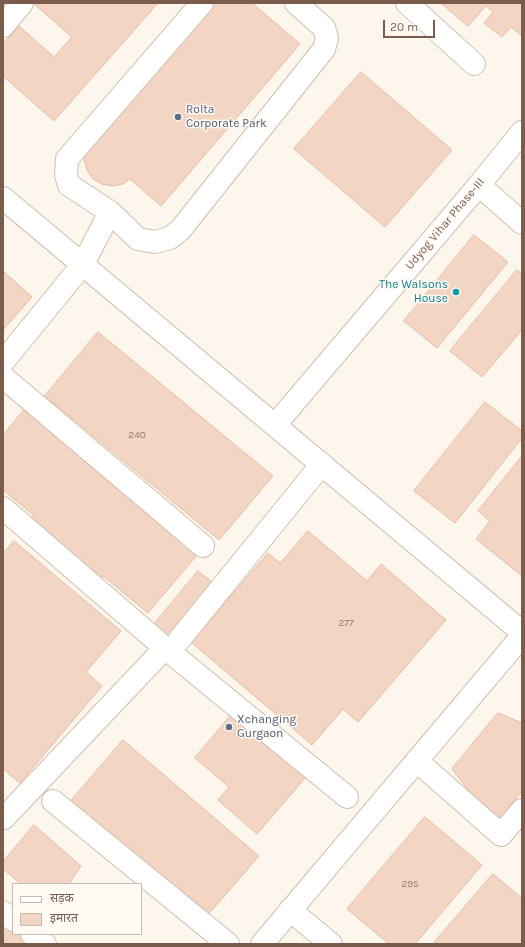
<!DOCTYPE html>
<meta charset="utf-8">
<style>
body{margin:0}
#map{position:relative;width:525px;height:947px;overflow:hidden;background:#fdf6ec;font-family:Karla,"Noto Sans Devanagari",sans-serif}
canvas{display:block}
.frame{position:absolute;inset:0;border:4px solid #7a5c4d;pointer-events:none}
.legend{position:absolute;left:12px;top:883px;width:130px;height:52px;box-sizing:border-box;background:#fffaf3;border:1px solid #cabbb1;margin:0;padding:5px 7px;list-style:none;font-size:12px;color:#7a5c4d}
.legend li{display:flex;align-items:center;gap:8px;height:20px}
.legend b{width:20px;border:1px solid #cabbb1}
.scale{position:absolute;left:383px;top:20px;width:52px;height:18px;box-sizing:border-box;border:2px solid #7a5c4d;border-top:0;padding-left:5px;font-size:12px;line-height:14px;white-space:nowrap;color:#7a5c4d;-webkit-text-stroke:3px #fffaf3;paint-order:stroke}
</style>
<div id="map">
<canvas width="525" height="947"></canvas>
<div class="frame"></div>
<ul class="legend">
<li><b style="height:5px;background:#fff"></b>सड़क</li>
<li><b style="height:11px;background:#f3d5c3"></b>इमारत</li>
</ul>
<div class="scale">20 m</div>
</div>
<script>
const g = document.querySelector('canvas').getContext('2d');
g.lineJoin = 'round';
function fill(path, color) {
  g.fillStyle = color;
  g.fill(path, 'evenodd');
}
function stroke(path, color, width, dash) {
  g.strokeStyle = color;
  g.lineWidth = width;
  g.lineCap = dash ? 'butt' : 'round';
  g.setLineDash(dash || []);
  g.stroke(path);
}
function write(font, color, halo, rows, align = 'center') {
  g.font = font + ' Karla,sans-serif';
  g.lineWidth = 3;
  g.setLineDash([]);
  g.textBaseline = 'middle';
  g.strokeStyle = halo;
  g.fillStyle = color;
  for (const [text, x, y, turn = 0] of rows) {
    g.save();
    g.translate(x, y);
    g.rotate((+turn || 0) * Math.PI / 180);
    g.textAlign = isNaN(turn) ? turn : align;
    if (halo) g.strokeText(text, 0, 0);
    g.fillText(text, 0, 0);
    g.restore();
  }
}
const building = new Path2D(`
 M36,3h122l-104,118 -51,-45v-32l16,-18 35,31 18,-20 -38,-33z
 M213,3h39l48,41 -139,162 -31,-27 -7,5 -10,2 -11,-2 -9,-5 -6,-9 -3,-11 2,-10z
 M441,3h81v33l-11,-9 -9,10 -18,-14 9,-11 -7,-6 -18,20z
 M361,72l91,78 -67,77 -91,-78z
 M474,235l34,27 -71,86 -33,-27z
 M517,270l5,4v56l-40,47 -32,-26z
 M3,271l29,26 -29,33z
 M98,332l175,144 -54,64 -174,-144z
 M485,402l37,29v7l-67,85 -41,-32z
 M30,403l173,145 -55,65 -45,-37 -6,7 -71,-59 7,-9 -30,-25v-55z
 M522,456v120l-46,-37 14,-18 -12,-10z
 M308,531l59,50 14,-17 65,56 -88,102 -15,-13 -31,36 -121,-103 77,-89 12,10z
 M14,541l107,90 -35,41 16,14 -82,97 -17,-14v-215z
 M198,571l19,15 -47,58 -19,-16z
 M498,713l24,10v68l-25,31 -11,-9 -34,-44z
 M232,714l74,63 -49,57 -39,-34 11,-13 -34,-29z
 M123,740l136,116 -52,60 -136,-115z
 M425,817l57,48 -67,79h-26l-42,-35z
 M34,825l47,41 -12,18h-48l-18,-15v-7z
 M493,874l29,24v46h-89z
 M11,923l2,2v9h12l13,10h-35v-14z`);
const minor = new Path2D(`
 M202,3l-135,156 -1,16 3,10 41,27 28,27 17,3 15,-4 11,-9 143,-180 3,-11 -3,-10 -28,-25
 M407,3l67,61
 M3,26l19,-23
 M479,185l43,38
 M3,198l519,434
 M3,362l80,-98 27,-52
 M3,377l200,169
 M275,425l204,-240 43,-53
 M3,508l162,140 182,149
 M179,640l143,-176
 M417,761l84,74 21,-25
 M53,801l175,143
 M4,818l161,-170
 M290,910l41,34
 M3,912l10,8
 M32,934l13,10
 M262,944l260,-308`);
const markers = [
 [178,117,4,"#5c6f8a"],
 [456,292,4,"#0f9aa8"],
 [229,727,4,"#5c6f8a"]
];
const numberNames = [
 ["240",137,435],
 ["277",346,623],
 ["295",410,884]
];
const serviceNames = [
 ["Rolta",186,110],
 ["Corporate Park",186,124],
 ["Xchanging",237,720],
 ["Gurgaon",237,734]
];
const streetNames = [
 ["Udyog Vihar Phase-III",445,224,-50]
];
const cultureNames = [
 ["The Walsons",448,285],
 ["House",448,299]
];
fill(building, '#f3d5c3');
stroke(building, '#e6bba3', 1);
stroke(minor, '#d1beb0', 24);
stroke(minor, '#fff', 22);
for (const [x, y, r, color] of markers) {
  const dot = new Path2D();
  dot.arc(x, y, r, 0, 2 * Math.PI);
  g.fillStyle = color;
  g.fill(dot);
  stroke(dot, '#fffaf3', 1.5);
}
write('10px', '#987a6a', null, numberNames);
write('12px', '#4e5e75', '#fffaf3', serviceNames, 'left');
write('12px', '#7a5c4d', '#fffaf3', streetNames);
write('12px', '#0d838f', '#fffaf3', cultureNames, 'right');
</script>
